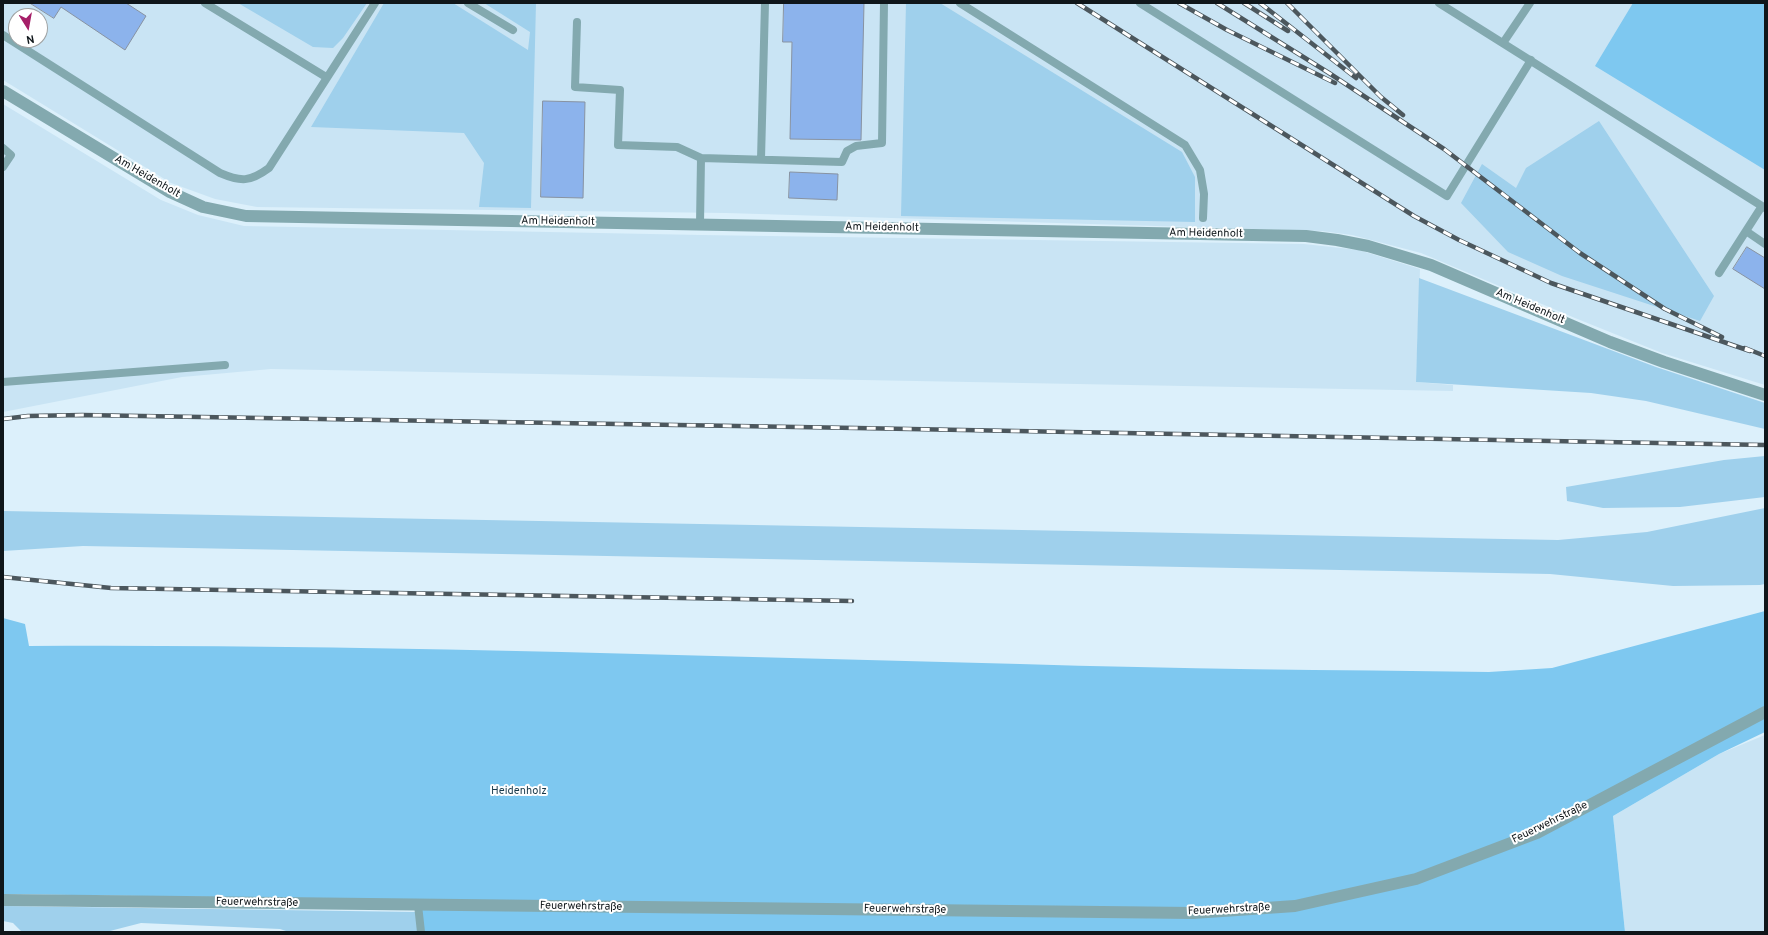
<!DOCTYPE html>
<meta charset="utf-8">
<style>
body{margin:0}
#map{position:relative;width:1768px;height:935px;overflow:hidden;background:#dcf0fb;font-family:Overpass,sans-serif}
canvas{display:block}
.frame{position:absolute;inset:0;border:4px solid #0f161a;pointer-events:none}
.north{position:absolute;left:8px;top:8px;width:40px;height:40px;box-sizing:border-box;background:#fff;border:1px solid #9fa2a3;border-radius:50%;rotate:169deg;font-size:11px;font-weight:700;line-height:16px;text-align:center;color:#0f161a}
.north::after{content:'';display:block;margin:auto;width:14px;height:18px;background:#a61f68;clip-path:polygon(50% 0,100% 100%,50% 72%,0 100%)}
</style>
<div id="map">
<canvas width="1768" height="935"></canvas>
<div class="frame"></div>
<div class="north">N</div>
</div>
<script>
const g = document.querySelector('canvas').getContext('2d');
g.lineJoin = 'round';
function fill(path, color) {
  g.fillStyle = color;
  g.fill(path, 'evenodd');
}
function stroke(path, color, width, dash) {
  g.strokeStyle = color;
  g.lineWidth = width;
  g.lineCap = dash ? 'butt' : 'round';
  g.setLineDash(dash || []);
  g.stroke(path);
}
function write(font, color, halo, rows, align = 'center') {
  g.font = font + ' Overpass,sans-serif';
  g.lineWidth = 4;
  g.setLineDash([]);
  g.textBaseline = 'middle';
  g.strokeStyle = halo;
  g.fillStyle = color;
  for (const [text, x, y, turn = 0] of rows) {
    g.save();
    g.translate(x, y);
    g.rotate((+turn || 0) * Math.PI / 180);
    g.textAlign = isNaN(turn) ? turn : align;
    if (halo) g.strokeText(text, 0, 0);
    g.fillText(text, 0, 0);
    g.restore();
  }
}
const built = new Path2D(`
 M3,3h1762v382l-103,-32 -87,-35 -154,-65 -69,-18 -30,-4 -596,-18 -469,-6 -42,-8 -44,-16 -168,-103zM16,16h24v24h-24z
 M3,104l158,96 37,15 46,11 457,9 603,9 55,6 61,19 -4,113 37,3v6l-1182,-22 -89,8 -179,35z
 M1765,735v197h-140l-12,-116 106,-62z`);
const green = new Path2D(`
 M238,3h129l-24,35 -10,10 -20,-1z
 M384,3h69l75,47 2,-18 -46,-29h52l-5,205 -52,-1 5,-44 -20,-30 -153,-6z
 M906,3h34l242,149 13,25v45l-294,-6z
 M1599,121l115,175 -14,25 -138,-45 -54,-24 -47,-49 21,-39 34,24 10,-20z
 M1419,278l237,89 109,36v26l-119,-28 -55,-8 -175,-11z
 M1765,456v41l-85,10 -77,1 -36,-7 -1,-14 158,-27z
 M1765,508v76l-5,1 -87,1 -123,-12 -1467,-28 -80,5v-40l1555,29 89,-8z
 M3,906l414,6 1,20h-129l-9,-3 -139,-6 -35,9h-84l-9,-9 -10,-2z`);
const forest = new Path2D(`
 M1633,3h132v167l-170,-104z
 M1765,611v121l-46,22 -106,62 12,116h-1202l-3,-32 -417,-6v-276l22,6 4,22c330,-2 661,10 991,18 156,5 313,6 469,8l63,-4z`);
const building = new Path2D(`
 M30,3h96l20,13 -21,34 -64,-43 -7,11z
 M784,3h80l-3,137 -71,-1 2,-97h-9z
 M543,101l42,1 -2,96 -42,-1z
 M790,172l48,2 -1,26 -48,-2z
 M1747,247l18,11v31l-32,-20z`);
const lane = new Path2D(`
 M205,3l121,74
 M468,3l45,27
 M960,3l225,142 15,25 4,24 -1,24
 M1140,3l307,193 84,-136
 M1439,3l326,205
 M577,22l-2,65 45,3 -2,55 59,2 24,11 -1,66
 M3,35l217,138c21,9 30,9 49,-5l106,-165
 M1503,43l27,-40
 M3,148l8,7 -8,12
 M701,158l141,4 5,-11 9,-5 26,-3 2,-140
 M761,159l4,-156
 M1746,231l19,13
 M1719,273l43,-67
 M3,382l222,-17
 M418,905l3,27`);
const street = new Path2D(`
 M3,91l167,101 33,15 43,9 1060,20 31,4 31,6 63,19 179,77 54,20 101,33
 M3,900l1190,13 102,-7 121,-27 121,-46 228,-121`);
const rail = new Path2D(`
 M1077,3l337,213 45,24 92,43 199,68
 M1179,3l48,27 108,53
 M1217,3l112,70 115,76 136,104 47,31 38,25 57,28
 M1244,3l44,28
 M1260,3l96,75
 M1287,3l94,94 22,18
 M1745,348l20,8
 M3,419l25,-3 54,-1 774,13 909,17
 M3,577l108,11 741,13`);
const streetNames = [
 ["Am Heidenholt",147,177,30],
 ["Am Heidenholt",558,222,1],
 ["Am Heidenholt",882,228,1],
 ["Am Heidenholt",1206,234,1],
 ["Am Heidenholt",1530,307,23],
 ["Feuerwehrstraße",1550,823,-26],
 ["Feuerwehrstraße",257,903,1],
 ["Feuerwehrstraße",581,907,1],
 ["Feuerwehrstraße",905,910,1],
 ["Feuerwehrstraße",1229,910,-3]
];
const parkNames = [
 ["Heidenholz",519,792]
];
fill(built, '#c9e4f4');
fill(green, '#9fd0ec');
fill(forest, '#7ec8f0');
fill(building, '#8cb3ec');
stroke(building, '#8893a2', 1);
stroke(lane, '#83a9af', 8);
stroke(street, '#83a9af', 12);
stroke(rail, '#4c575d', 4.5);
stroke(rail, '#fff', 3, [9]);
write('11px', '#0f161a', '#fff', streetNames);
write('11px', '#18394a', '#fff', parkNames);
</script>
